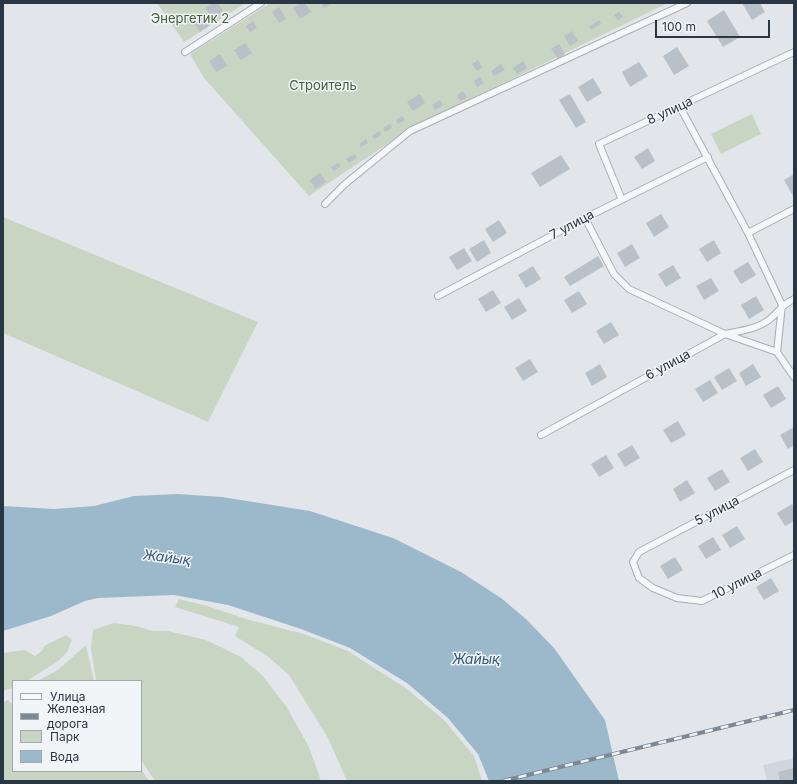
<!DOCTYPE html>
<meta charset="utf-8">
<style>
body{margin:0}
#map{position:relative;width:797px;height:784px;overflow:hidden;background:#e2e6eb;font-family:Inter,sans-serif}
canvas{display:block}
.frame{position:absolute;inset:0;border:4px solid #293643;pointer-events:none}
.legend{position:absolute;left:12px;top:680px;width:130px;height:92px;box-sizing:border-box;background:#f2f5f8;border:1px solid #a2a9b0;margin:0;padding:5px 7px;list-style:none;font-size:12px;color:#293643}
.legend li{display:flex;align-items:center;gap:8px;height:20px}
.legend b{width:20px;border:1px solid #a2a9b0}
.scale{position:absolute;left:655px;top:20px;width:115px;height:18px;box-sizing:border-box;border:2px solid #293643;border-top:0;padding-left:5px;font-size:12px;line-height:14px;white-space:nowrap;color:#293643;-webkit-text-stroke:3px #f2f5f8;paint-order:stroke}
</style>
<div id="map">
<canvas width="797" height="784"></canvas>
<div class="frame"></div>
<ul class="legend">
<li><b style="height:5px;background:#f5f7f9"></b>Улица</li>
<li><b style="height:5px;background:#7b8895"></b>Железная дорога</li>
<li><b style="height:11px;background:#c9d5c3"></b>Парк</li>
<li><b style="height:11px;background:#9cb9cc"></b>Вода</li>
</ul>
<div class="scale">100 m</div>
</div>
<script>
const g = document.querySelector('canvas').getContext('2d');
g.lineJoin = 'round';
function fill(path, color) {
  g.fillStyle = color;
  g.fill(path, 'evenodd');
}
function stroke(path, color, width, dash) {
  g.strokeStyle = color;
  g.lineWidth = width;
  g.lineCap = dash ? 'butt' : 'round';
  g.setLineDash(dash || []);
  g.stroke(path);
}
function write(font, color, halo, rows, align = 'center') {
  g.font = font + ' Inter,sans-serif';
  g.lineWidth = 3;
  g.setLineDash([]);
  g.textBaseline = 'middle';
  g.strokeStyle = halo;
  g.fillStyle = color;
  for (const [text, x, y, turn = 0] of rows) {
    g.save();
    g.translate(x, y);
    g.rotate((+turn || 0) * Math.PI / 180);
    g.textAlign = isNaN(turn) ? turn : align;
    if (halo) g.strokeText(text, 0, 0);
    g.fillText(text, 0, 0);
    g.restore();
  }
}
const built = new Path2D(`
 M794,758v23h-27l-4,-16z`);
const green = new Path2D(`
 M157,3h89l-62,39z
 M270,3h398l-255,124 -104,69 -105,-118 -14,-24z
 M752,114l9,20 -40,20 -10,-20z
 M3,217l255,105 -50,100 -205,-89z
 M179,599l28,7 39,13 58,15 44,17 59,38 37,31 30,36 8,25h-135l-19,-43 -39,-63 -22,-19 -32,-20 4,-9 -64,-20z
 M114,623l22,3 16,5h16l38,9 35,17 21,18 24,31 23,41 12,34h-166l-14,-21v-79l-45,-1 -5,-31 2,-19z
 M66,635l6,5 -5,12 -9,9 -31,20h-14v7l-10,3v-38l22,-3 10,6 7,-5 2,-5z
 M86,645l8,36h-57l21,-11z
 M7,700l6,4v67h128v-2l8,12h-146v-78z`);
const water = new Path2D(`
 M178,494l44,3 88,14 83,27 68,34 40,26 25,21 28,29 51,72 14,61h-130l-11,-27 -30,-36 -41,-35 -57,-35 -49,-19 -73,-24 -54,-10 -76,3 -13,3 -34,15 -48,15v-125l51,3 40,-3 40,-10z`);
const building = new Path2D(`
 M213,3h5l5,8 -11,7 -7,-10z
 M301,3h4l6,9 -11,7 -7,-11z
 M321,3h11l-8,5z
 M742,3h18l5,9 -13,8z
 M279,7l7,12 -7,4 -7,-11z
 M724,10l16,27 -17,10 -16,-26z
 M202,12l8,13 -10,7 -9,-14z
 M619,12l4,5 -5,3 -4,-5z
 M599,20l2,4 -10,6 -2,-3z
 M253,21l4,7 -7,4 -4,-6z
 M572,31l6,10 -8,5 -6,-10z
 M245,43l7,10 -11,7 -7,-10z
 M559,44l6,10 -7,5 -7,-10z
 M677,47l12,19 -15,9 -11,-19z
 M220,54l7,12 -11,6 -7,-11z
 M478,60l4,8 -5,3 -5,-7z
 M523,61l4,7 -10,6 -4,-6z
 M639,62l9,14 -18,11 -8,-15z
 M501,64l4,6 -11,6 -3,-5z
 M480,77l4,6 -7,4 -3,-6z
 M593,78l9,15 -15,9 -9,-15z
 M463,91l4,6 -7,4 -3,-6z
 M420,94l5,9 -12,8 -6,-9z
 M570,94l16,28 -10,6 -17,-28z
 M440,100l3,5 -8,5 -3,-5z
 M402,116l3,4 -7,4 -2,-4z
 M390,124l2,4 -7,4 -2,-4z
 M379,131l2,4 -7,4 -2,-3z
 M366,139l2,4 -7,4 -2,-3z
 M648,148l7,13 -13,8 -8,-12z
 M355,154l2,4 -8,5 -3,-4z
 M561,155l9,14 -30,18 -9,-14z
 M338,163l3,3 -7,5 -3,-4z
 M320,173l6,9 -11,7 -5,-9z
 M794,174v24l-10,-18z
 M661,214l8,13 -15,10 -8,-14z
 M499,220l8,13 -14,9 -8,-13z
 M484,240l7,13 -14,9 -8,-13z
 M714,240l7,13 -14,9 -8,-13z
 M632,244l8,14 -15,9 -8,-14z
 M464,248l8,13 -15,9 -8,-13z
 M598,256l6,10 -34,20 -6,-9z
 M748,262l8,13 -15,9 -8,-13z
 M673,265l8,13 -15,9 -8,-13z
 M533,266l8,13 -15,9 -8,-13z
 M711,278l8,13 -15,9 -8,-14z
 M493,290l8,13 -15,9 -8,-13z
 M579,291l8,13 -15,9 -8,-13z
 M756,296l8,14 -15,9 -8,-14z
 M519,298l8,13 -15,9 -8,-13z
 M611,322l8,13 -15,9 -8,-13z
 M530,359l8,13 -15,9 -8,-13z
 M600,364l7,13 -15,9 -7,-13z
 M753,364l8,13 -15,9 -7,-13z
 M729,368l8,13 -15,9 -8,-13z
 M710,380l8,13 -15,9 -8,-13z
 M778,386l8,13 -15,9 -8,-13z
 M678,421l8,14 -15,8 -8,-13z
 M794,427v18l-6,4 -8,-14z
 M632,445l8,13 -15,9 -8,-13z
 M755,449l8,13 -15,9 -8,-13z
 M606,455l8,13 -15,9 -8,-13z
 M722,469l8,13 -15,9 -8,-13z
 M687,480l8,13 -15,9 -7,-13z
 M792,504l2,3v14l-9,5 -8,-13z
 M737,526l8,13 -15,9 -8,-13z
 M713,537l8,13 -15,9 -8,-13z
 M675,557l8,13 -15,9 -8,-13z
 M771,578l8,13 -15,9 -8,-13z
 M794,768v13h-14l-2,-9z`);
const street = new Path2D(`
 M185,52l76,-49
 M680,107l68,126 34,72 -5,47
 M622,200l-23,-56 195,-92
 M325,204l20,-20 65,-53 277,-128
 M585,218l29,56 15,15 96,45 52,18 17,25
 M748,233l46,-24
 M438,296l147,-78 123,-61
 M541,435l184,-101c15,-3 33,-5 45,-15 10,-8 10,-13 24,-20
 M794,470l-155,82 -6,10 6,16 14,10 24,10 25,3 92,-46`);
const rail = new Path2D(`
 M503,781l291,-71`);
const parkNames = [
 ["Энергетик 2",190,19],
 ["Строитель",323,86]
];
const streetNames = [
 ["8 улица",670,111,-25],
 ["7 улица",572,225,-28],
 ["6 улица",668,365,-29],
 ["5 улица",717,511,-28],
 ["10 улица",737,584,-27]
];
const waterNames = [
 ["Жайық",167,558,7],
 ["Жайық",476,660]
];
fill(built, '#d0d6dd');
fill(green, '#c9d5c3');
fill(water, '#9cb9cc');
fill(building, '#b9c0c8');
stroke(street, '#a7aeb5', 8);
stroke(street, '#f5f7f9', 6);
stroke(rail, '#7b8895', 4);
stroke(rail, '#f2f5f8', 2.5, [8]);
write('13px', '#436036', '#f2f5f8', parkNames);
write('13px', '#293643', '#f2f5f8', streetNames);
write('italic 14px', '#325a79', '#f2f5f8', waterNames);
</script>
